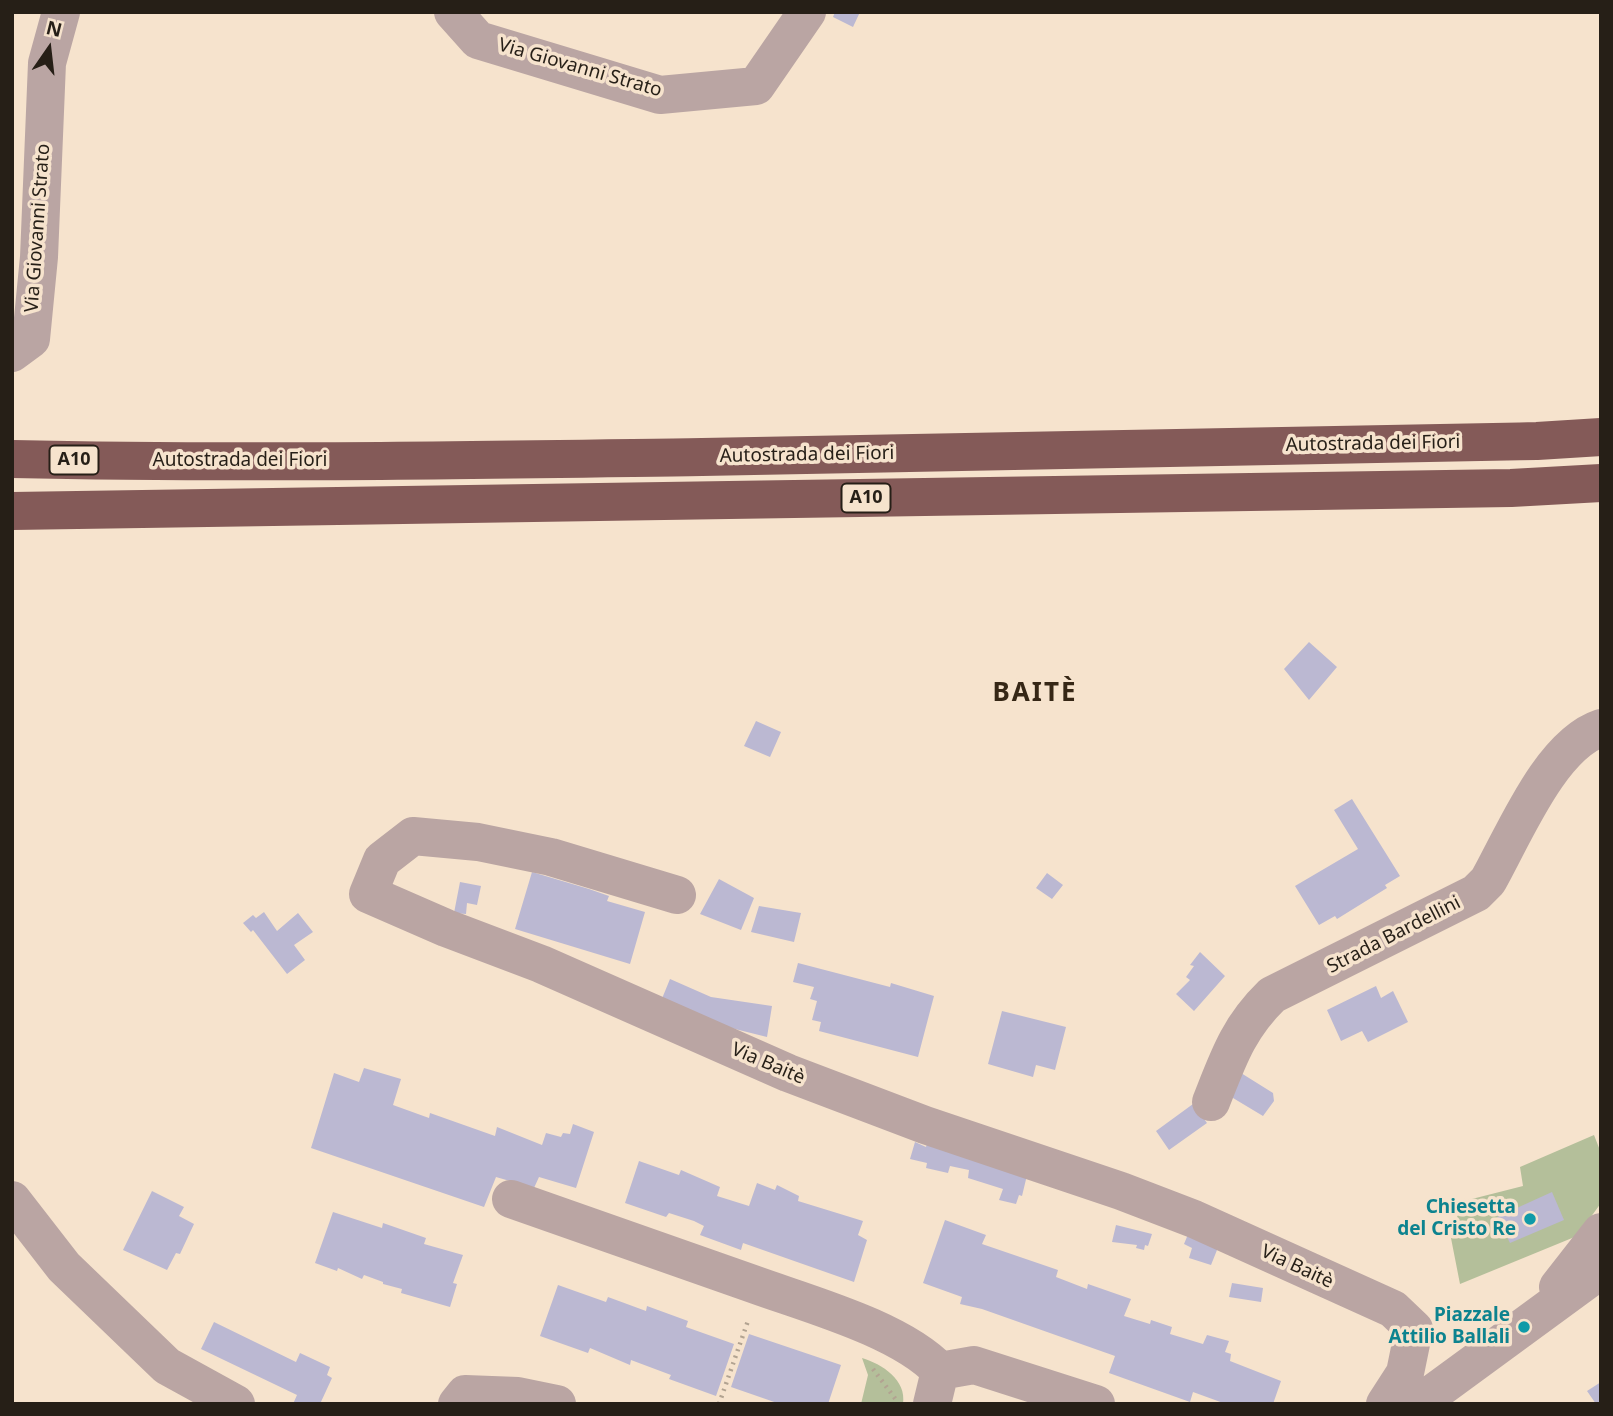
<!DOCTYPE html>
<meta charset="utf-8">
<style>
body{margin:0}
#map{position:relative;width:1613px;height:1416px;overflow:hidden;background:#f6e3cd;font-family:"Noto Sans",sans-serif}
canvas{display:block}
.frame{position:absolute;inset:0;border:14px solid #261f17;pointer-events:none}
.north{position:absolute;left:14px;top:14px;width:70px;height:70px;-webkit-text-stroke:5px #f6e3cd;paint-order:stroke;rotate:14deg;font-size:19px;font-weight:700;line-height:28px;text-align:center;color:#261f17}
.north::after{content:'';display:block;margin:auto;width:24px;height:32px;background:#261f17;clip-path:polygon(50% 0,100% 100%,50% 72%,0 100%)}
</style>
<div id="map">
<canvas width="1613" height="1416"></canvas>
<div class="frame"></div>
<div class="north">N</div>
</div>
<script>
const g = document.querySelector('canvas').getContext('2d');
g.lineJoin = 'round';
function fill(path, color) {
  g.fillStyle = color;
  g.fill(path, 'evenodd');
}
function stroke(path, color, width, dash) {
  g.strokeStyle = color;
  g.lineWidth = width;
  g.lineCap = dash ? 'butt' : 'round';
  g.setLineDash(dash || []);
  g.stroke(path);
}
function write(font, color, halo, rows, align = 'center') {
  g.font = font + ' "Noto Sans",sans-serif';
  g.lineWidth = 7;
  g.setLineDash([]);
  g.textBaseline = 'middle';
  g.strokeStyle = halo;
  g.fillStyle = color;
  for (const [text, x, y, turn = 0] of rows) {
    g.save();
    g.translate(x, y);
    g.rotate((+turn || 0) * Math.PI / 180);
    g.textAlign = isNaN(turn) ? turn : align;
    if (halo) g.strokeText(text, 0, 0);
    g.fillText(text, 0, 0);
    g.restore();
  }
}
const green = new Path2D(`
 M1594,1135l7,18v50l-24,33 -117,48 -10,-51 14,-32 59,-15 -3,-19z
 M862,1358c20,6 45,22 41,46h-42l7,-29z`);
const building = new Path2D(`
 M835,12h25l-7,15 -20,-10z
 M1309,642l28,25 -28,33 -25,-31z
 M756,721l25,11 -11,25 -26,-11z
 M1352,799l48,77 -15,9 2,3 -50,31 -2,-3 -16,9 -24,-39 63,-37 -24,-39z
 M532,872l57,17 20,7 -2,5 38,11 -15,52 -115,-35z
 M1047,873l16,12 -11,14 -16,-11z
 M719,879l35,19 -13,32 -41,-16z
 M460,882l21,4 -4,19 -10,-2 -1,11 -12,-1z
 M759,906l42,7 -7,29 -43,-10z
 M264,912l13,19 21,-18 15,19 -19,13 11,15 -18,14 -34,-44 -2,2 -8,-9 10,-8 3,3z
 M1200,952l25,24 -31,35 -18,-17 14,-14 -4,-3 8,-11 -4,-1z
 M798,963l92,24 1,-4 43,13 -16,61 -99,-26 2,-9 -9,-2 5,-19 -7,-2 4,-12 -21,-5z
 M670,979l41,18 61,9 -5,31 -60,-15 -46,-21z
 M1376,986l5,12 12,-7 15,31 -40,20 -6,-11 -21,10 -14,-31z
 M1002,1011l64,16 -11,43 -19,-5 -3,12 -45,-13z
 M364,1068l37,11 -8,26 36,13 1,-5 65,23 2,-9 45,18 4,-12 15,4 2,-4 7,1 3,-10 21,8 -18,56 -37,-11 -5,11 -38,-11 -12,30 -173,-59 23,-75 25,9z
 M1241,1073l32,20 1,8 -11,15 -35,-21z
 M1193,1104l14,19 -38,27 -13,-19z
 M928,1140l100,31 -6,25 -3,-1 -3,9 -17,-4 4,-11 -35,-11 1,-8 -19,-4 -2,7 -22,-5 1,-5 -17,-4 5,-17 11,5z
 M639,1161l40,14 2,-5 39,17 -3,9 32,10 8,-23 18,7 2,-5 22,11 -1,5 65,20 -5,14 9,5 -13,42 -111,-39 -2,7 -41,-15 4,-9 -10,-5 -25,-8 -3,4 -41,-14z
 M152,1191l32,16 -5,9 15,8 -14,30 -4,-1 -9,17 -44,-20z
 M1552,1192l12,28 -54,23 -13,-26z
 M333,1212l49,16 1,-5 43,15 -2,6 39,11 -10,28 4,1 -7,23 -49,-14 1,-4 -19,-5v-2l-19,-7 -2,4 -24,-11 -1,3 -22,-8z
 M945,1220l41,15 -4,9 76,26 -2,7 31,12 1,-5 43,15 -7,17 26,8 1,-4 21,7 -2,7 33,10 4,-9 22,6 -4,11 6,2 -1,7 51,20 -8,23h-47l-33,-12 -3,10 -81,-29 6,-17 -133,-47 -22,-5 2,-7 -39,-14z
 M1116,1225l36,9 -4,12 -3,-1 -1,5 -8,-2 1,-3 -25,-3z
 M1189,1232l30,13 -8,20 -22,-7 3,-10 -8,-4z
 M1232,1283l31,5 -2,14 -32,-5z
 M558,1285l48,17 2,-5 38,14 1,-5 41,15 -2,6 48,17 -18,52 -47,-17 2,-4 -40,-15 -1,5 -40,-17 -2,5 -48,-17z
 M214,1322l82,40 4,-9 30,14 -3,8 5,3 -12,26h-27l4,-9 -96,-46z
 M749,1334l92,31 -13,39h-48l-49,-17z
 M1601,1382v22h-5l-9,-13z`);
const path = new Path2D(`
 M873,1369l24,32
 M719,1404l30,-86`);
const street = new Path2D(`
 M453,12l25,28 182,55 96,-9 51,-74
 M12,353l19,-14 8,-82 8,-194 14,-51
 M677,895l-126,-38 -73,-15 -65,-6 -31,24 -14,34 78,34 95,36 247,109 137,52 196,66 73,28 199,90 21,20 -9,44 -20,31
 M1211,1102c17,-43 27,-74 61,-107l204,-102 12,-12c26,-46 62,-136 113,-153
 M511,1199c81,29 162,57 242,85 55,20 148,45 187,87
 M12,1200l52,67 103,99 69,38
 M1558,1287l43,-55
 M457,1404l8,-10 53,2 39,8
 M932,1404l8,-33 34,-6 122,39
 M1418,1404l183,-134`);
const highway = new Path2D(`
 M12,459c230,5 460,1 690,-2 279,-5 557,-10 835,-16l64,-4
 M12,511l1499,-23 90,-5`);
const markers = [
 [1530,1219,7,"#0f9aa8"],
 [1524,1327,7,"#0f9aa8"]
];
const shields = [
 [74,460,49],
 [866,498,49]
];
const shieldNames = [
 ["A10",74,460],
 ["A10",866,498]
];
const streetNames = [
 ["Via Giovanni Strato",580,68,16],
 ["Via Giovanni Strato",38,228,-86],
 ["Autostrada dei Fiori",1373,444,-1],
 ["Autostrada dei Fiori",807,455,-1],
 ["Autostrada dei Fiori",240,461],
 ["Strada Bardellini",1394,935,-27],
 ["Via Baitè",768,1064,23],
 ["Via Baitè",1297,1267,25]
];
const cultureNames = [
 ["Chiesetta",1516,1208],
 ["del Cristo Re",1516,1230],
 ["Piazzale",1510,1316],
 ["Attilio Ballali",1510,1338]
];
const districtNames = [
 ["BAITÈ",1035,694]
];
fill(green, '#b4bf9a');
fill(building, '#bbb8d2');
stroke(path, '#b2a391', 4.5, [2, 5]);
stroke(street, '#baa5a3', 38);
stroke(highway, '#845a58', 38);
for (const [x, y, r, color] of markers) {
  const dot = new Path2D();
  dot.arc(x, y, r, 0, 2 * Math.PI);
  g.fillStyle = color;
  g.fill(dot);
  stroke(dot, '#f6e3cd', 2.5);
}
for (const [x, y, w] of shields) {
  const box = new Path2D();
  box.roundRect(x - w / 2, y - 14.5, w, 29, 5);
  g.fillStyle = '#f6e3cd';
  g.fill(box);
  stroke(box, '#261f17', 2);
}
write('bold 18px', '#261f17', null, shieldNames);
write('19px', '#261f17', '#f6e3cd', streetNames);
write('bold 19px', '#0d838f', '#f6e3cd', cultureNames, 'right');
g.letterSpacing = '2px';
write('bold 26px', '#362716', '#f6e3cd', districtNames);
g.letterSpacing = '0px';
</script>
